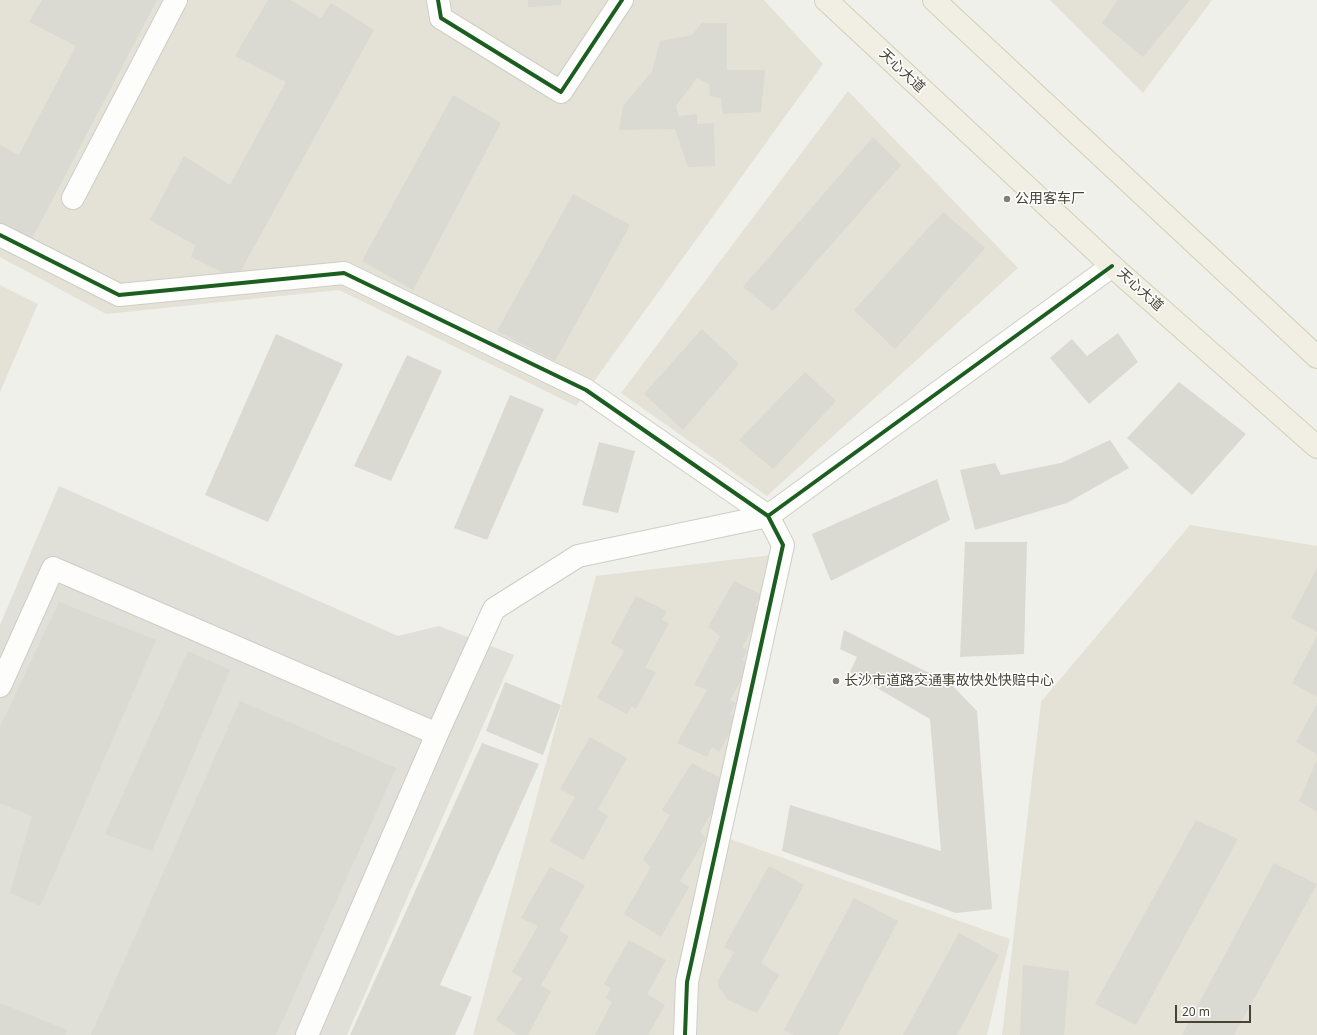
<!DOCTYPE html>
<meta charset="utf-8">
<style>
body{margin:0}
#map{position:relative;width:1317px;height:1035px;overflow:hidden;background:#f0f0ea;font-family:"Noto Sans",sans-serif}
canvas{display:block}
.scale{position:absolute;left:1175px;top:1005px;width:76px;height:18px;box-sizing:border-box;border:2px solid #474336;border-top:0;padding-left:5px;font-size:12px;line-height:14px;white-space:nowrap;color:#474336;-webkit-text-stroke:3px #fff;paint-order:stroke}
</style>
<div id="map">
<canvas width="1317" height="1035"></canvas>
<div class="scale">20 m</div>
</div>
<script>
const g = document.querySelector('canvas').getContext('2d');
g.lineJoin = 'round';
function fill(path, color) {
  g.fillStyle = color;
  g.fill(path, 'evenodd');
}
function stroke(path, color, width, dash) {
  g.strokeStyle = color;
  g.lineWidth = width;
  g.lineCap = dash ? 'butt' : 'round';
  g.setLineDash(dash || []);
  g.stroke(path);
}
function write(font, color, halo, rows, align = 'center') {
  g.font = font + ' "Noto Sans","Noto Sans SC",sans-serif';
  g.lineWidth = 3;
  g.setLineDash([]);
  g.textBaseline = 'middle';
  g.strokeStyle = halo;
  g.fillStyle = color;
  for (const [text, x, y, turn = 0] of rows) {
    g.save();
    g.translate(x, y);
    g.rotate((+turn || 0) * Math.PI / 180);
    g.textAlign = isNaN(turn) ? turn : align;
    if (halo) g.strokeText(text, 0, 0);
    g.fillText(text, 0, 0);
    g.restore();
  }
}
const residential = new Path2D(`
 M0,0h764l59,64 -247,342 -237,-116 -233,24 -106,-57z
 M1050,0h162l-69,93z
 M848,91l170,177 -251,228 -146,-103z
 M0,285l38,19 -38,88z
 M1190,525l127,21v489h-315l39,-333z
 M771,555l-58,278 297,106 -23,96h-514l123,-459z`);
const industrial = new Path2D(`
 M59,486l339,150 41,-10 75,29 -167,380h-347v-410z`);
const building = new Path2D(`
 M42,0h115l-132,252 -25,-13v-94l19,10 57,-109 -47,-24z
 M268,0h22l31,18 10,-15 43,27 -138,249 -45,-22 4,-12 -45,-25 34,-64 46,29 56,-103 -51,-26z
 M528,0h33v5l-33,2z
 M1118,0h72l-47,57 -41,-34z
 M702,23h25v47h38l-4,42 -38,2 -2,-16 -11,-2 -1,-12 -12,-6 -21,28 3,10 18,-2v10l17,-1 1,43 -27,1 -13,-38 -56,1 4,-24 29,-34 8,-31 32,-6z
 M453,95l48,28 -88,167 -51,-29z
 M873,137l28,28 -128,146 -30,-24z
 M573,194l57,31 -75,136 -58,-30z
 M943,212l42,36 -90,101 -41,-39z
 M702,329l37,35 -56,66 -39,-36z
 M1118,333l20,29 -49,42 -39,-46 22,-19 15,17z
 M276,334l67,30 -75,158 -63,-27z
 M407,355l35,16 -51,110 -37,-15z
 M805,372l31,29 -63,68 -34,-29z
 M1179,382l67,52 -54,61 -65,-57z
 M510,395l34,14 -57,131 -33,-12z
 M1110,440l19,28 -62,35 -92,27 -15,-60 35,-7 6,12 60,-12z
 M599,442l36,9 -17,62 -36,-8z
 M937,479l13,41 -119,61 -19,-47z
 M965,542h62l-3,112 -64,3z
 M1317,568v64l-26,-14z
 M734,581l28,14 -7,10 8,5 -21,37 6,3 -6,10 8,4 -20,36 6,3 -6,11 8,5 -19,33 -7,-5 -5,10 -30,-14 30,-53 -13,-5 26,-49 -12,-9z
 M636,596l31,15 -5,9 7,3 -24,45 11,4 -20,37 -4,-3 -5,8 -30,-16 27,-47 -13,-8z
 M59,602l97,38 -116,266 -30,-13 22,-77 -32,-13v-76z
 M844,630l107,54 26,27 15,198 -36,4 -174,-62 8,-46 151,46 -11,-132 -80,-47 7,-15 -17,-8z
 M1317,636v61l-25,-14z
 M188,651l42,19 -78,181 -47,-17z
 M505,682l56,23 -18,50 -57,-24z
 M240,701l156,67 -120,267h-185z
 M1317,704v50l-21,-12z
 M590,737l37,21 -29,51 10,7 -25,44 -33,-19 25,-44 -15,-8z
 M482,743l57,21 -99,221 32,12 -17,38h-105z
 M1317,760v52l-18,-11z
 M692,763l38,20 -30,49 6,6 -26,43 9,6 -28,50 -37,-23 27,-47 -8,-7 27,-45 -8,-5z
 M1196,820l42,19 -102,186 -41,-21z
 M1274,863l43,21 -83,151h-52z
 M769,866l35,19 -43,78 18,12 -22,38 -29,-13 -9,-12 -1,-7 16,-29 -10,-5z
 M550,867l35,18 -26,46 10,5 -28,49 10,6 -23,44h-10l-22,-15 26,-42 -10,-6 26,-46 -17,-8z
 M854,898l44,23 -60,114h-44l-10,-5z
 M959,933l40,22 -42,80h-54z
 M629,940l37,20 -19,34 18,11 -17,30h-53l17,-33 -6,-4 5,-10 -7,-4z
 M1023,965l46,6 -5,64h-44z
 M0,1003l67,27 -2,5h-65z`);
const minor = new Path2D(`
 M438,0l3,18 120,74 61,-92
 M73,198l103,-198
 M0,235l119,60 225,-22 242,117 182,126 15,29 -96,437 -2,53
 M0,686l53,-118 384,166
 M307,1035l130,-301 57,-125 84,-53 190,-40 344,-250`);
const major = new Path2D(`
 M826,0l286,266 205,181
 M934,0l383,357`);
const cycleway = new Path2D(`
 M438,0l3,18 120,74 61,-92
 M0,235l119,60 225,-22 242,117 182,126 15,29 -96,437 -2,53
 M768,516l344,-250`);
const markers = [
 [1007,199,4,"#828075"],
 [836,681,4,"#828075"]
];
const streetNames = [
 ["天心大道",902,71,43],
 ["天心大道",1140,290,42]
];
const poiNames = [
 ["公用客车厂",1015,199],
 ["长沙市道路交通事故快处快赔中心",844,681]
];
fill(residential, '#e4e2d7');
fill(industrial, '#e0dfd8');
fill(building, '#dad9d2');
stroke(minor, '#cecdc7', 24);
stroke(major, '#d2cfb7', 24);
stroke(minor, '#fdfdfc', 22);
stroke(major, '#f1efe4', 22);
stroke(cycleway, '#1b5e20', 4);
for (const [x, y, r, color] of markers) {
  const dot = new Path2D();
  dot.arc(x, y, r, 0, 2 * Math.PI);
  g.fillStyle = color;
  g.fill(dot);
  stroke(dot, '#fff', 1.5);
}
write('14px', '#474336', '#fff', streetNames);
write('14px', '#474336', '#fff', poiNames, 'left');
</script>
